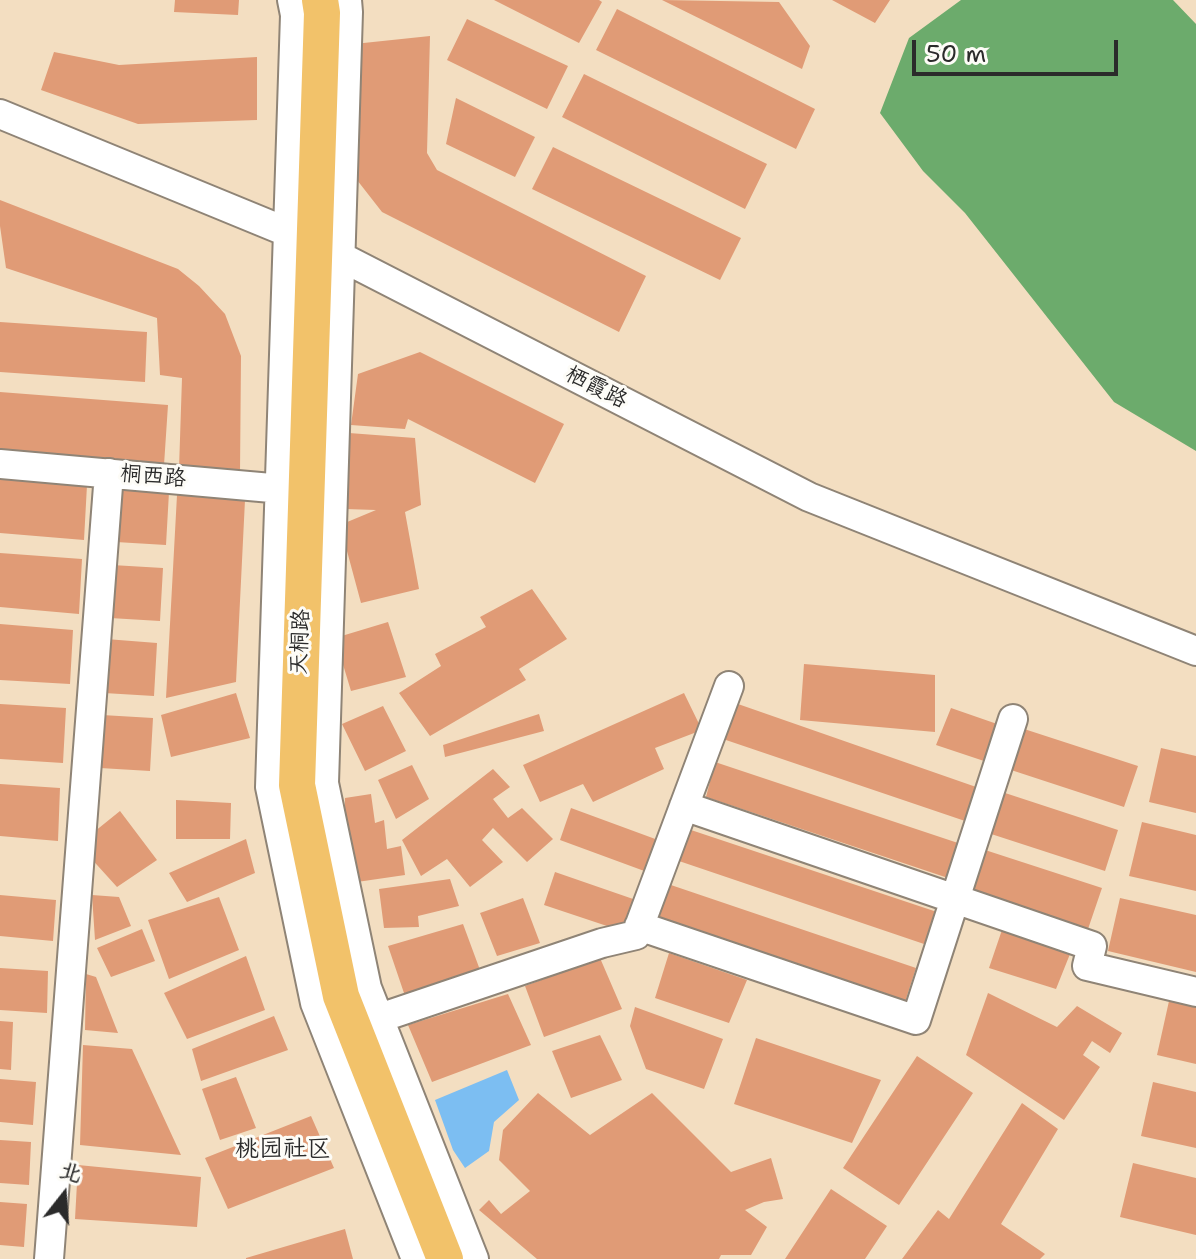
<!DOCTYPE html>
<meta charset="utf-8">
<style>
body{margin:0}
#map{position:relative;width:1196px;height:1259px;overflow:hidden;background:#f3dec1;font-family:"Shantell Sans","LXGW WenKai TC",sans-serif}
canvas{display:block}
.north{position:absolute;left:24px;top:1155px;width:80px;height:80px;-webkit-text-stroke:6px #fdfcf7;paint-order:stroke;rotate:17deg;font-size:22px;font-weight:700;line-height:32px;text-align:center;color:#2b2b2b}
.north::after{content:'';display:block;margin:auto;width:28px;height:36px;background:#2b2b2b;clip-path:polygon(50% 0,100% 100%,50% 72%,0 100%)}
.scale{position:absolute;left:912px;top:40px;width:206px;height:36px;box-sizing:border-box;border:4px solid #2b2b2b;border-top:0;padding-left:10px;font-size:24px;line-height:28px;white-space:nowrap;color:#2b2b2b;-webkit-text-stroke:6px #fdfcf7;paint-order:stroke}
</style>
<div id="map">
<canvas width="1196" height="1259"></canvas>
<div class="north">北</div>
<div class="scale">50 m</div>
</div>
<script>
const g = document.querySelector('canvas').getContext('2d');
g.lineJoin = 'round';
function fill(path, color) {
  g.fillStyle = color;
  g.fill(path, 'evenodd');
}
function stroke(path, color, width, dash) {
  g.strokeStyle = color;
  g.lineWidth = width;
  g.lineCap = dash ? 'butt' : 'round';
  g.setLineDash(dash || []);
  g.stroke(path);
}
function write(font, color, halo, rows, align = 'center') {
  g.font = font + ' "Shantell Sans","LXGW WenKai TC",sans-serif';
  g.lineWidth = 6;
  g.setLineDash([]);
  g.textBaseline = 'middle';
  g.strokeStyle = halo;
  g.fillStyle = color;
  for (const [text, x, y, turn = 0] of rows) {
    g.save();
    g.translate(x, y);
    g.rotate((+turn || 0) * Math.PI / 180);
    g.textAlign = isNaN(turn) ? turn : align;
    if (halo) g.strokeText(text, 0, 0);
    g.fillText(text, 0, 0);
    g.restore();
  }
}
const forest = new Path2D(`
 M961,0h212l23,24v427l-82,-49 -149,-189 -42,-42 -43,-58 29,-75z`);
const water = new Path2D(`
 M507,1070l12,30 -25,22 -5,29 -24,17 -12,-18 -18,-50z`);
const building = new Path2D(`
 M175,0h64l-1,15 -64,-3z
 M494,0h105l3,2 -23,41z
 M662,0l117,2 31,44 -8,23z
 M832,0h58l-15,23z
 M617,9l198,100 -19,40 -200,-99z
 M467,19l101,47 -21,43 -100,-49z
 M430,36l-3,117 10,17 209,106 -27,56 -237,-120 -32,-41 4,-127z
 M54,52l65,13 138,-8v63l-119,4 -97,-34z
 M584,74l183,90 -22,45 -183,-92z
 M456,98l79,39 -20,40 -69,-33z
 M553,147l188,91 -21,42 -188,-91z
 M0,200l178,69 21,17 26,28 16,42 -1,116 -61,-3 3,-91 -22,-3 -3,-57 -151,-50 -6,-42z
 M0,322l147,10 -2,50 -145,-10z
 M420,352l144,72 -29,59 -127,-64 -3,10 -54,-4 7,-51z
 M0,392l168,13 -4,60 -164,-12z
 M349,433l66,5 6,67 -16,7 14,77 -58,14 -21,-78 36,-15 -31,-1z
 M0,479l87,6 -3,55 -84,-7z
 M118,488l51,4 -3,53 -50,-3z
 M177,495l68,5 -9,182 -70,16z
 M0,553l82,6 -3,55 -79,-7z
 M112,565l51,3 -3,53 -50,-3z
 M532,589l35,50 -48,30 7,11 -96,56 -31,-43 42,-27 -6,-12 51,-27 -6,-10z
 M388,622l18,55 -55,14 -16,-53z
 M0,624l73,6 -3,54 -70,-4z
 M106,639l51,4 -3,53 -50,-3z
 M804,664l131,11v57l-135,-12z
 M236,693l14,45 -79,19 -10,-42z
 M684,693l18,37 -47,18 9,21 -71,33 -10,-18 -43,18 -17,-37z
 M0,704l66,4 -3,55 -63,-4z
 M738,704l241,84 -11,34 -245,-83z
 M383,706l23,45 -41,20 -23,-47z
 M951,708l49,17 -13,37 -51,-17z
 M539,714l5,17 -99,26 -2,-12z
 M102,715l51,3 -3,53 -50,-3z
 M1018,727l120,39 -14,41 -119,-39z
 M1161,748l35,8v57l-47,-11z
 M715,762l246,82 -13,34 -242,-81z
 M412,765l17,34 -33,20 -18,-39z
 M493,769l17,18 -17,12 15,19 14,-10 31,31 -26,23 -34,-34 -11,12 21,22 -33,25 -23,-28 -26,17 -19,-36z
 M0,784l60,4 -2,53 -58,-5z
 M999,791l119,39 -13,41 -120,-39z
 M371,794l4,29 9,-3 3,29 14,-3 4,29 -48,7 -13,-54 1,-30z
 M176,800l55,3 -1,36h-54z
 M571,808l87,32 -11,32 -87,-32z
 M120,811l37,49 -40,27 -29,-32 1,-19z
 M1142,822l54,13v56l-67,-15z
 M688,829l249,83 -10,33 -251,-85z
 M246,839l9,34 -68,29 -18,-29z
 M982,849l120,39 -14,41 -119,-39z
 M555,872l81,28 -11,32 -81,-27z
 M450,879l9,27 -41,10 1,11 -35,1 -5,-39z
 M665,883l251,85 -12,37 -252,-89z
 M0,895l56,5 -3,41 -53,-5z
 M92,895l27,2 12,29 -36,14z
 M219,897l20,53 -70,29 -21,-59z
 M523,898l17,45 -43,13 -17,-43z
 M1120,898l76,17v57l-88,-21z
 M463,924l17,46 -75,26 -17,-50z
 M1003,927l69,22 -16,40 -67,-21z
 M142,929l13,32 -44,16 -14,-29z
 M669,953l78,27 -18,43 -74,-25z
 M246,956l19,54 -78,29 -23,-46z
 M600,958l22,51 -78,28 -19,-51z
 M0,968l48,3 -1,42 -47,-3z
 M86,974l10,3 22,56 -33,-3z
 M988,993l69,34 20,-21 45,27 -12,20 -18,-12 -9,14 17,12 -36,53 -98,-65z
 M508,994l23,51 -99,37 -24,-57z
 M1169,1001l27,6v57l-39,-9z
 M635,1007l88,32 -19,50 -58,-20 -16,-43z
 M274,1016l14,34 -87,31 -9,-32z
 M0,1021l13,1 -2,48 -11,-1z
 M600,1035l22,45 -51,18 -19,-47z
 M756,1038l125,42 -29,63 -118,-39z
 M83,1045l49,4 49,106 -101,-10z
 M917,1056l56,37 -74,112 -56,-37z
 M236,1077l20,51 -36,12 -18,-51z
 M0,1079l36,3 -3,43 -33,-3z
 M1153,1082l43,10v56l-55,-12z
 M538,1093l52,42 62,-42 79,79 40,-14 12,41 -19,3 -19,8 22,17 -16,28h-30l-2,4h-182l-58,-49 10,-10 12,14 29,-23 -31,-31 4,-30z
 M1022,1103l36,26 -57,95 44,30 -5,5h-138l36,-49 11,9z
 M311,1116l23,52 -106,41 -23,-51z
 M0,1140l31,2 -2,43 -29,-2z
 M1133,1163l63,15v57l-76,-18z
 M78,1165l123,12 -4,50 -122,-8z
 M831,1189l56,37 -22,33h-80z
 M0,1202l27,2 -3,43 -24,-2z
 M345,1229l8,30h-107v-1z`);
const minor = new Path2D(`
 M292,0l3,15 -25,772 45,216 101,256
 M347,0l1,12 -24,771 43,205 107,271
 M0,114l314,129 495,254 387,154
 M0,464l294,26
 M684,806l408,140 -5,20 109,26
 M639,926l277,94 97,-301
 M362,1024l240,-81 34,-8 93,-249
 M49,1259l60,-786`);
const major = new Path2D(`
 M320,0l2,13 -25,772 44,211 104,263`);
const streetNames = [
 ["栖霞路",596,388,27],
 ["桐西路",153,477,5],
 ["天桐路",301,642,-88]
];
const neighbourhoodNames = [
 ["桃园社区",283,1150]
];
fill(forest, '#6cab6c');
fill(water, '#7cbef2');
fill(building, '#e09b76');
stroke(minor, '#8f8476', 32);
stroke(major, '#8f8476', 40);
stroke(minor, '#fff', 28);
stroke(major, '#f2c26a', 36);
write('22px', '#2b2b2b', '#fdfcf7', streetNames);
write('24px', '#2b2b2b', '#fdfcf7', neighbourhoodNames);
</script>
